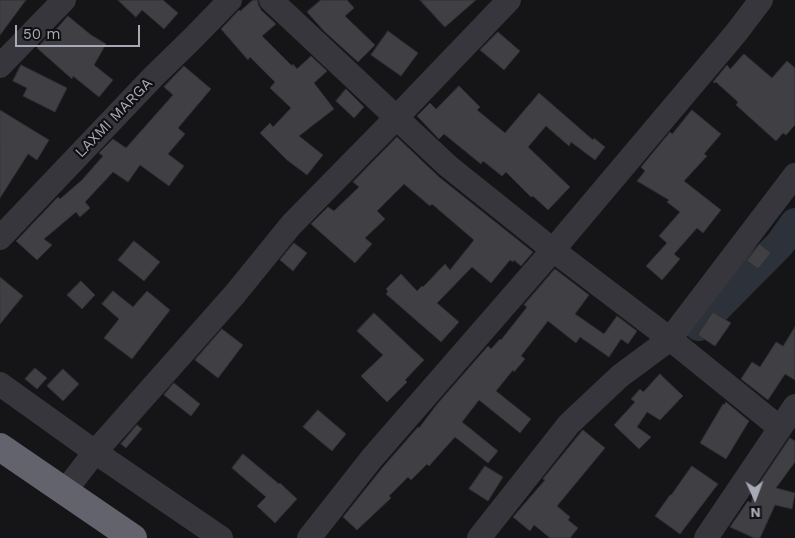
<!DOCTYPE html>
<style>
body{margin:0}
#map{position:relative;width:795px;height:538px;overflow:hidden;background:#151517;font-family:"Work Sans",sans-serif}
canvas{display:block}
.north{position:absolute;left:730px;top:473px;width:50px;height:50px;-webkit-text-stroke:4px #101012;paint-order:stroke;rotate:178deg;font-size:14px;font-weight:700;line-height:20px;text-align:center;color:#a7aab6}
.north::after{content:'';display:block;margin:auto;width:18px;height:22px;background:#a7aab6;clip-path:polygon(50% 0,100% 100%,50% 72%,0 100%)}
.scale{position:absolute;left:15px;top:25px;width:125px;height:22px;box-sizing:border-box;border:2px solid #a7aab6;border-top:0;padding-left:6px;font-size:15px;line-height:18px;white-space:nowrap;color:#a7aab6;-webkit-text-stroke:4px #101012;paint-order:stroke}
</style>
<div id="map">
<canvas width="795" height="538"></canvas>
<div class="north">N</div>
<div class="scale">50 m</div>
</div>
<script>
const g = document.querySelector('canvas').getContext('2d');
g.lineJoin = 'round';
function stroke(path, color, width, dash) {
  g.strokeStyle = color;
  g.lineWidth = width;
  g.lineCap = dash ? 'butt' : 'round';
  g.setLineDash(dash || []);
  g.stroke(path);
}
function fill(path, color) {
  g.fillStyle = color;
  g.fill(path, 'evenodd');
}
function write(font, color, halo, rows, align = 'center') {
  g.font = font + ' "Work Sans",sans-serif';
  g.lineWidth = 4.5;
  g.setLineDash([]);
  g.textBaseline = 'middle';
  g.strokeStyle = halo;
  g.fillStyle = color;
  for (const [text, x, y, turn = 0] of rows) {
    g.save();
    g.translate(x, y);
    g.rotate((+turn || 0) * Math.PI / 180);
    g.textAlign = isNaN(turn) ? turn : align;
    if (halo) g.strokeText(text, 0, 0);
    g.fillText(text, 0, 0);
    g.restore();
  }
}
const river = new Path2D(`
 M699,326l81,-82 15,-21`);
const building = new Path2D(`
 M0,0h26l-26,35z
 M118,0h45l15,13 -14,16 -22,-19 -6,7z
 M253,0h5v4l3,6 15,14 -14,12 30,30 1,-2 4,5 14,-13 16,15 -13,12 20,26 -35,27 24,19 -16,20 -20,-15 -27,-27 10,-10 3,4 18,-19 -21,-20 5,-6 -25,-25 -2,3 -27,-31 18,-19 1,1z
 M321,0h26l7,8 -9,8 30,29 -17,17 -34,-31 -17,-19z
 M420,0h56l-31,27z
 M68,16l23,19 15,9 -12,21 19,15 -14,17 -26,-21 -1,3 -35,-31 13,-14 1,1z
 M388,31l30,22 -17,23 -30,-21z
 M498,32l22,19 -16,19 -24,-20z
 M744,54l28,24 15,-17 8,7v57l-9,10 -3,-2 -7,8 -40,-36 2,-3 -22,-20 -2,1 -1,-1 14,-17 3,4z
 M21,65l46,23 -12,24 -32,-16 4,-8 -14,-7z
 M184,66l27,23 -33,39 7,6 -17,20 16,12 -15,20 -29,-21 -12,17 -15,-10 -28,30 5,6 -10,9 -4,-5 -32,27 8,6 -15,15 -21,-19 42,-44 2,2 22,-19 21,-24 -4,-3 14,-14 13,9 47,-53 -9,-8z
 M459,86l21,21 -3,3 28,23 34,-40 54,47 1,-2 11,9 -10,13 -24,-18 -2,4 -23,-20 -18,21 42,40 -22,23 -15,-14 -2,1 -25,-25 -4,4 -19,-15 -2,3 -37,-30 -5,5 -22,-23 13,-13 6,6z
 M346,89l18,18 -10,11 -18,-17z
 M0,110l49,30 -12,20 -9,-6 -28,44z
 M692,110l29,24 -17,20 3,2 -23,25 37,29 -18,23 -6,-5 -23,26 6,5 -18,21 -16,-14 21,-23 -8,-7 21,-24 -13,-10 2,-2 -32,-19 8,-10 -4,-4 29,-35 2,2z
 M397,137l42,40 94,75 -12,14 -7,-6 -1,2 -3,-2 -19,23 -19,-16 -35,36 22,19 -18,20 -55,-48 2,-3 -2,-2 15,-15 16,17 5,-5 1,1 22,-23 5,6 24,-30 -42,-36 -2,2 -26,-22 -27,27 8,8 -20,19 7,6 -17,19 -44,-39 17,-17 6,4 25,-24 -6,-5z
 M134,241l26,21 -16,19 -26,-21z
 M294,243l13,10 -14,18 -13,-11z
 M760,244l11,9 -13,16 -11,-8z
 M555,269l34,26 -14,19 29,20 13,-18 20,15 -9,13 -7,-5 -12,18 -29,-20 -4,6 -28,-22 -27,35 4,3 -11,13 -1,-2 -17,21 35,28 -11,14 -41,-33 -17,22 36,29 -10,12 -33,-26 -26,29 -2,-2 -16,16 -3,-3 -19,19 2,2 -34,32 -14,-13 40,-50 35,-40 1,1 19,-25 50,-57 3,3 9,-10 1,1 26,-33 -3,-2z
 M0,277l23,19 -23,28z
 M81,281l14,14 -13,14 -15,-14z
 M113,291l20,16 14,-16 23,19 -38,49 -28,-21 15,-19 -17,-15z
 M713,312l18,11 -16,23 -17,-11z
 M374,313l50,47 -19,20 2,2 -20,20 -26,-26 22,-21 -26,-24z
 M795,327v53l-10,-6 -17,26 -27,-21 11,-17 8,5 16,-25 7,4z
 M222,329l21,16 -25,33 -23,-18z
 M35,368l12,10 -10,11 -12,-10z
 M63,369l16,15 -16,17 -16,-15z
 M660,374l23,22 -23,24 -13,-8 -10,15 14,10 -12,12 -25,-24 21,-23 -4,-3 9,-10 3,3z
 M174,383l26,21 -9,12 -27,-21z
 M726,402l23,19 -23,38 -26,-16 23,-39 1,1z
 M318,410l28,24 -14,17 -29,-24z
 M137,425l5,4 -16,19 -5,-4z
 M583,430l22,18 -48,58 13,11 -2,3 10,8 -8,10h-20l-16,-13 -4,6 -17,-14 32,-37 -2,-1z
 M790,438l5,3v21l-19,26 19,5 -3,16 -17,-4 -15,33h-6l-24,-11 18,-26 3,2 3,-12z
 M243,454l36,30 1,-1 17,16 -22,24 -18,-17 9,-9 -34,-29z
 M485,466l18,11 -15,24 -19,-12z
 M692,466l26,18 -38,50 -25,-18 15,-21h1z`);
const minor = new Path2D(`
 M271,0l177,166 105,84 117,89 110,89
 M0,66l64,-66
 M0,238l153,-161 40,-39 37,-38
 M0,384l95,68 126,86
 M65,491l30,-39 140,-158 56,-69 105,-107 113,-118
 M309,538l63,-80 181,-208 183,-217 25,-33
 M479,538l90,-114 51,-48 50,-37 125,-164
 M706,538l89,-132`);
const highway = new Path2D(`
 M0,447l133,91`);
const streetNames = [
 ["LAXMI MARGA",114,118,-46]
];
stroke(river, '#2c313a', 30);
fill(building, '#3f3f44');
stroke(building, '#302f33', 1);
stroke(minor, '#36363c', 24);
stroke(highway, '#62636c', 28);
write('15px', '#a7aab6', '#101012', streetNames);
</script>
